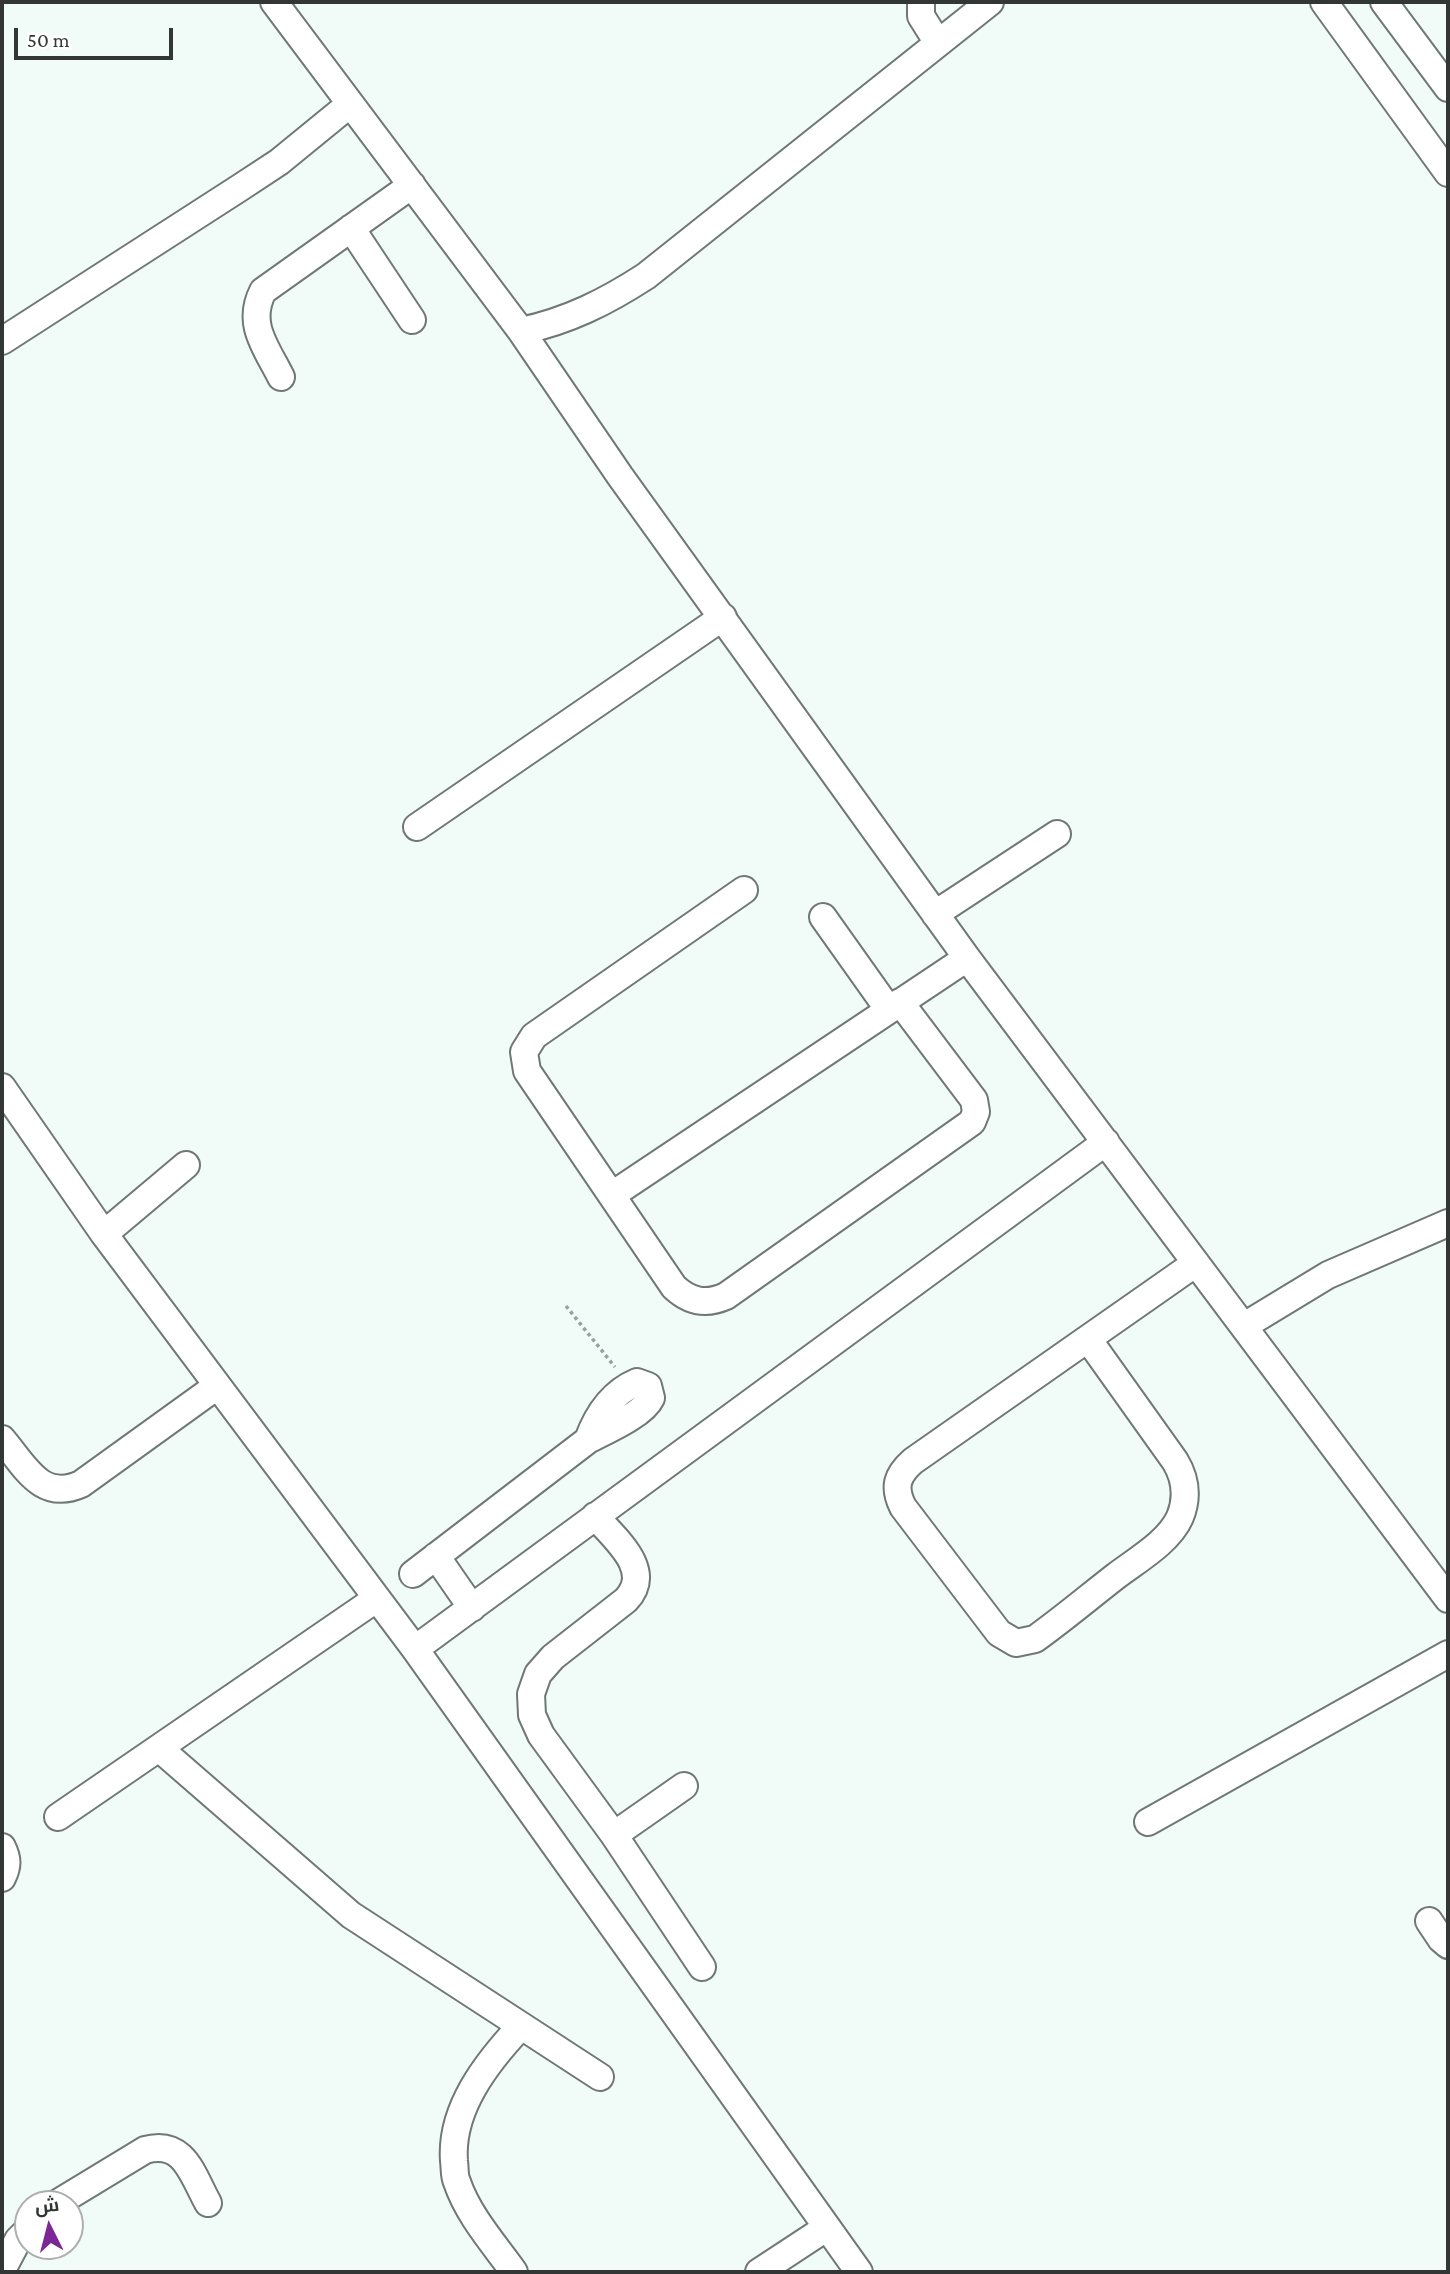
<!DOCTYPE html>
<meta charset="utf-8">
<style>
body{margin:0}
#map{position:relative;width:1450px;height:2274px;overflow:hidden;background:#f1fbf7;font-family:"Crimson Pro",Cairo,serif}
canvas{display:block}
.frame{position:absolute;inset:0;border:4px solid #323634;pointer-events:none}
.north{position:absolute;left:14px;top:2190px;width:70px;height:70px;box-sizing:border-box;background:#fff;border:2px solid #adafae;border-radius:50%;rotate:354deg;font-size:19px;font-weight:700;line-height:28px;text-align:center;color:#323634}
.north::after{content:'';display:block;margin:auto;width:24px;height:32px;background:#7d2695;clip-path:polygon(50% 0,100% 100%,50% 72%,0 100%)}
.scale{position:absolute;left:14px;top:28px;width:159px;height:32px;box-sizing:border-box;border:4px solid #323634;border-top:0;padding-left:9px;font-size:21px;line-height:24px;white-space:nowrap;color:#323634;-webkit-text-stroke:5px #fff;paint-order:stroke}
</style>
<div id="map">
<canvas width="1450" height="2274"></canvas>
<div class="frame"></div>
<div class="north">ش</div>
<div class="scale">50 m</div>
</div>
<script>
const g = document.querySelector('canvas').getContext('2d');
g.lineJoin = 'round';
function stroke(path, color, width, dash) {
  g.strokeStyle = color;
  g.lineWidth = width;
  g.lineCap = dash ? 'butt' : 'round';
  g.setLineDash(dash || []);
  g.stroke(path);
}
const path = new Path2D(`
 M566,1306l49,61`);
const minor = new Path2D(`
 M274,2l247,329 99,145 347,482 481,641
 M921,2v14l17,27
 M1324,2l124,171
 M1384,2l64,86
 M351,228l61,92
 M521,331c47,-10 85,-29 125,-55l344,-274
 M2,341l239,-154 38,-25 71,-58
 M281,377c-15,-30 -35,-53 -18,-86l149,-106
 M417,827l306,-210
 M744,890l-210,146 -10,16 3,19 147,216c16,15 32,18 52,9l246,-174 4,-10 -2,-12 -74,-98
 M935,914l122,-80
 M823,917l66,93
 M2,1087l102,147 311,415 444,623
 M612,1195l355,-237
 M104,1234l82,-69
 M1244,1326l84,-51 120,-52
 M1088,1339l87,122c11,18 13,36 5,56 -11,25 -43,43 -64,59 -27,21 -53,43 -81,63l-19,4 -17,-10 -96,-126c-10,-20 -6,-32 10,-46l283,-198
 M2,1439c23,27 39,63 79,45l136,-98
 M595,1516c21,24 59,54 31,84l-73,57 -15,17 -7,20 1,21 9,20 73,100 88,132
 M436,1556l36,52
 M413,1574l175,-134c17,-9 55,-25 63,-42l-3,-12 -11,-4c-26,11 -40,33 -49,58
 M415,1649l691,-507
 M160,1749l191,166 249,162
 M58,1817l318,-218
 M1148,1822l300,-168
 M614,1835l70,-49
 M2,1847c6,12 6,19 0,31
 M1429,1921l12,18 7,6
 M56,2204l89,-54c39,-11 47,24 63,53
 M2,2270l16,-30 10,-10
 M514,2272c-20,-28 -46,-57 -57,-90 -3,-6 -2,-14 -3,-21 -4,-52 33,-99 67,-135
 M759,2272l67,-44`);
stroke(minor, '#707875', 30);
stroke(path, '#99a09d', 3.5, [3.5, 3.5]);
stroke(minor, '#fff', 26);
</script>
